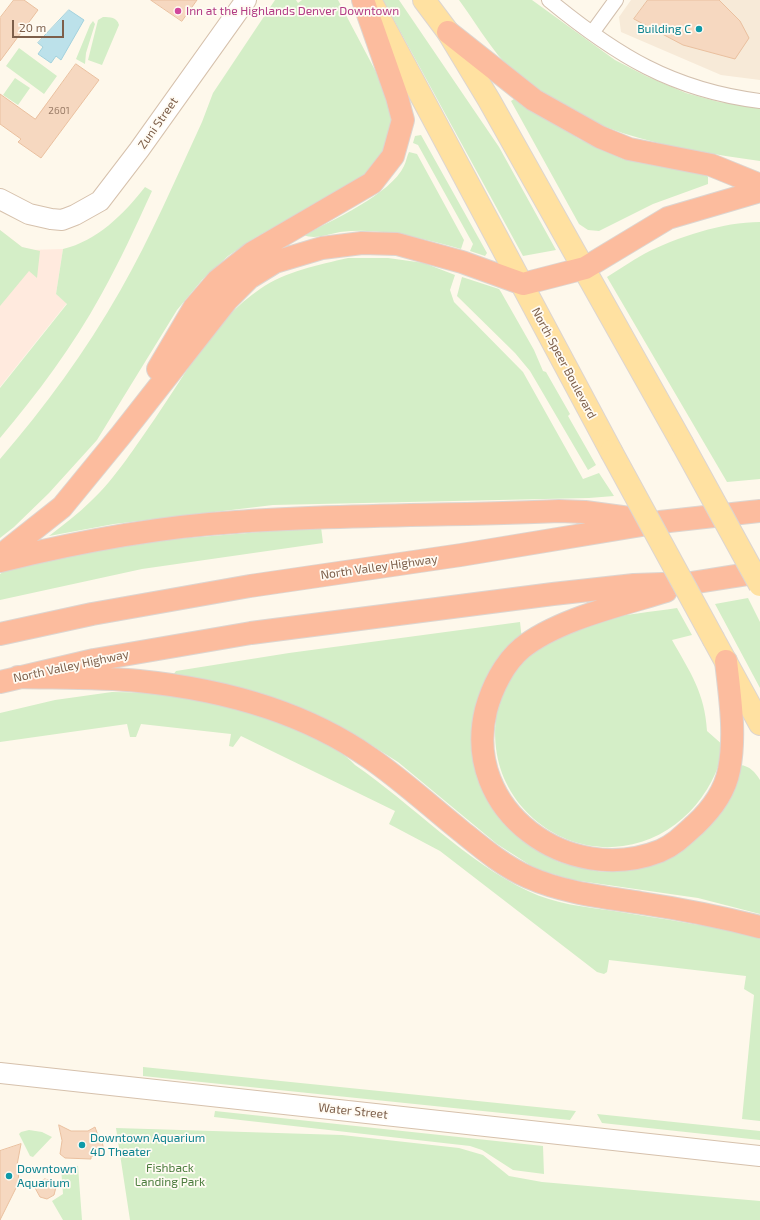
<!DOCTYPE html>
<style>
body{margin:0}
#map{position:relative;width:760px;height:1220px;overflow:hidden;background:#fef8eb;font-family:"Exo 2",sans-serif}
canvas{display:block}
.scale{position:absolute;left:12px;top:20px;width:52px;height:18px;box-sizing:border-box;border:2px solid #7d5f4a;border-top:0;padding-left:5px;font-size:12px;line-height:14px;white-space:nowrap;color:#7d5f4a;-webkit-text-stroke:3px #fffbf3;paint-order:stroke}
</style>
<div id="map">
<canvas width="760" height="1220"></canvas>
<div class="scale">20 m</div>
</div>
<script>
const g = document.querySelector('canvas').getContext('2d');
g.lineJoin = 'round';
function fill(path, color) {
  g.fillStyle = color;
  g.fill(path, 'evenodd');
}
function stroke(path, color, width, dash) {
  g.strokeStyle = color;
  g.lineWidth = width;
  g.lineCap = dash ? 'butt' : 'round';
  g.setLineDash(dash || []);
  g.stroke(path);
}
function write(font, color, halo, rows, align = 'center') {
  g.font = font + ' "Exo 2",sans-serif';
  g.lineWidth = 3.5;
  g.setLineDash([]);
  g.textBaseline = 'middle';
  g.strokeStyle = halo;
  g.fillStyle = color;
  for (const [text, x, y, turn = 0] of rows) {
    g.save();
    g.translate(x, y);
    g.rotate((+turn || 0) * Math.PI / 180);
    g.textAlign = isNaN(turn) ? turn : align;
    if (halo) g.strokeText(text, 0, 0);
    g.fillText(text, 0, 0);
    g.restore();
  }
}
const residential = new Path2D(`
 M631,0h129v80l-39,-5 -100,-43 -2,-15z`);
const commercial = new Path2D(`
 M0,230l22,17 7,3 34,-1 -7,45 11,9 -67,84z`);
const green = new Path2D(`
 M275,0h21l2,3 4,-3h36l46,87 9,28 -4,29 -16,27 -120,68 -25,17 -26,24 -25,30 -80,130 -48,53 -35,34 -14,11v-79c45,-52 86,-108 120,-168 31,-54 56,-113 82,-169l11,-29z
 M383,0h16l100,147 57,103 -33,6z
 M459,0h73l83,60 31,16 40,17 33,9 41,5v54c-90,-13 -191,-29 -256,-99 -17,-19 -30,-42 -45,-62z
 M103,17c7,0 14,0 16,8l-17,40 -14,-5 10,-40z
 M93,21l2,3 -9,29 -1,11 -9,-5 14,-34z
 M19,48l38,28 -13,18 -38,-28z
 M15,78l15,10 -12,17 -15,-10z
 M517,97l62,42 44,20 81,14 4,4v7l-55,20 -54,27 -11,-1 -9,-6 -68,-123z
 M421,135l66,118 -2,3 -15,-5 3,-7 -55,-99 -5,-2 2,-7z
 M409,152l8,2 47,86 -3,9c-40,-11 -80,-22 -121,-17 -12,2 -25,8 -36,3 27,-14 87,-41 100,-69 2,-4 3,-10 5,-14z
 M145,187l7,4c-16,35 -32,70 -51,104 -28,51 -63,98 -101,143v-50l67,-84 -11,-10 7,-45c34,-8 61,-35 82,-62z
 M760,222v257l-33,3 -120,-205c13,-8 24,-16 37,-23 33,-17 79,-32 116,-32z
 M0,230l22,17 18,4 -3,27 -8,-7 -29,35z
 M348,258h40l36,5 31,12 -5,15 4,12 69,70 60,107 16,-6 15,23 -25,2 -316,7 -159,19 -65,12c14,-11 29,-22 42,-35 24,-22 46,-57 65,-84 32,-46 57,-96 104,-128 26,-18 58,-24 88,-31z
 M462,277l37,12 2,3 33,58 9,21 3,1 24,42 -2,2 28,49 -8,5 -58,-99 -15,-18 -58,-57z
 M321,527l2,16 -181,26 -142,31v-26l7,-5 94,-19 74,-11z
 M748,598l12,24v66l-45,-84z
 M677,608l15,27 -20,5c18,32 33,53 35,91l17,15c-10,50 -49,93 -101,100 -61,9 -120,-37 -127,-98 -2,-17 -1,-37 6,-53 4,-8 7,-18 12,-25 6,-8 25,-26 34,-31 6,-3 15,-5 22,-8 10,-3 19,-8 29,-10 25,-7 52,-9 78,-13z
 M520,622l2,18 -46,71 -4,22 2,23 18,49 15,20 14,15 20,13 18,9 21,6 23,4 32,-3 36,-13 69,-91c10,1 15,7 20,15v134l-62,-16 -125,-18 -37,-11 -39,-25 -99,-82 -41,-26 -32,-14 -152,-47 3,-4 113,-18z
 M112,692c72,0 141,12 205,47 14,8 27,14 38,26 57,39 111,97 173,126 27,13 57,16 86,20 49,8 98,15 146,26v184l-18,-2 12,-124 -10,-6 2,-13 -137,-16 -2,12 -3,2 -7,-2 -157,-121 -51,-27 6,-13 -154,-75 -8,11 -4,-1 2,-12 -90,-10 -5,13h-6l-3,-13 -127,18v-29l55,-13z
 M143,1067l433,44 -6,9 -427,-44z
 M215,1111l328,35 1,28 -31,-4 -31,-20 -12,-4 -256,-29z
 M597,1114l163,17v9l-158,-17z
 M116,1128l226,7 117,13 24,7 26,21 33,6 218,19v19h-630z
 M29,1130l13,2 10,5 -19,20 -3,-1 -11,-22 2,-2z
 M78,1166l4,54h-19l-11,-19 11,-7 -2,-27z`);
const water = new Path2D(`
 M69,10l15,10 -23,40 -5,-4 -5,7 -13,-9 5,-7 -5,-4z`);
const building = new Path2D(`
 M14,0h10l14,10 -38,51v-43z
 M151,0h46l-15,21z
 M648,0h71l21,21 9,17 -14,21 -52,-14 -49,-26z
 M76,64l23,16 -58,78 -23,-16 3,-3 -21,-15v-30l35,25z
 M59,1125l12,6h17l7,-4 5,14h2l3,15h-14v3l-26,-1 -5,-4 2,-13z
 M21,1144l-4,21 2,4 -1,15 -18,36v-69z
 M45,1179l7,2 4,6 -2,8 -7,4 -7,-2 -6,-11z`);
const street = new Path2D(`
 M549,0c67,55 123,90 211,101
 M592,33l24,-33`);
const secondary = new Path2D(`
 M0,199l29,15 22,5 11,1 13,-5 25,-14 39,-51 107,-150
 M0,1073l760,83`);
const primary = new Path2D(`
 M370,0l241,451
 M424,0l24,32 41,68 193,343
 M714,640l46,84`);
const highway = new Path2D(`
 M448,32l86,68 66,37 29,12 82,16 49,20
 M158,369l36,-61 24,-28 34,-27 120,-70 21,-27 10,-36 -6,-23 -34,-97
 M0,556l62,-49 59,-72 106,-135 22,-22 26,-16 47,-14 40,-5 35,1 65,18 61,22 62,-16 83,-50 92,-27
 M0,561c77,-19 156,-34 236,-39 107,-8 215,-6 323,-11l26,1 52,7
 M666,591c-44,14 -108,28 -144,57 -18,15 -30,40 -36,62 -25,101 83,177 174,141 14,-6 24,-16 35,-26 15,-14 30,-34 34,-55 7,-35 1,-73 -3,-109
 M0,634l92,-20 158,-28 211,-31 199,-33 100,-11
 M18,677c40,1 81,0 121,4 80,8 164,30 231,77 32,22 61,49 91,73 21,17 42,35 67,46 36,16 75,20 113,26 40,6 80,14 119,24
 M0,682l94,-22 157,-27 302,-39 81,-9 57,-2 69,-11`);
const primaryBridge = new Path2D(`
 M682,443l78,142
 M611,451l103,189`);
const markers = [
 [178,11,4,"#d1479c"],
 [699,29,4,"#0f9aa8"],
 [82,1145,4,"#0f9aa8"],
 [9,1176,4,"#0f9aa8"]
];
const numberNames = [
 ["2601",59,111]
];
const hotelNames = [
 ["Inn at the Highlands Denver Downtown",186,11]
];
const cultureNames = [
 ["Building C",691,29,"right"],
 ["Downtown Aquarium",90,1138],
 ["4D Theater",90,1152],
 ["Downtown",17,1169],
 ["Aquarium",17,1183]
];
const streetNames = [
 ["Zuni Street",158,123,-55],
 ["North Speer Boulevard",564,363,62],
 ["North Valley Highway",379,567,-8],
 ["North Valley Highway",71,666,-12],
 ["Water Street",353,1111,6]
];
const parkNames = [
 ["Fishback",170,1168],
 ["Landing Park",170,1182]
];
fill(residential, '#f7ead8');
fill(commercial, '#ffeade');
fill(green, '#d4eec7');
fill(water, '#bce1ea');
stroke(water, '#a2d1dd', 1);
fill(building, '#f6d8c0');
stroke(building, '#eac09f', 1);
stroke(street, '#d3c0ae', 16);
stroke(secondary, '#d6c1ac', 22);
stroke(primary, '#ddd5d0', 24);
stroke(highway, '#ddd5d0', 24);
stroke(street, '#fff', 14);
stroke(secondary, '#fff', 20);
stroke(primary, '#ffe1a1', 22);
stroke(highway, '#fcbc9e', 22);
stroke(primaryBridge, '#ddd5d0', 24, []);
stroke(primaryBridge, '#ffe1a1', 22);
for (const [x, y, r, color] of markers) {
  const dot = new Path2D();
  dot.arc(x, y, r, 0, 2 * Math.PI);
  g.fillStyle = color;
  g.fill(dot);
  stroke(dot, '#fffbf3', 1.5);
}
write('10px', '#9b7d68', null, numberNames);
write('12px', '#b23c85', '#fffbf3', hotelNames, 'left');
write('12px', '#0d838f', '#fffbf3', cultureNames, 'left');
write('12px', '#7d5f4a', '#fffbf3', streetNames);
write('12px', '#4c7d3e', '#fffbf3', parkNames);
</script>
